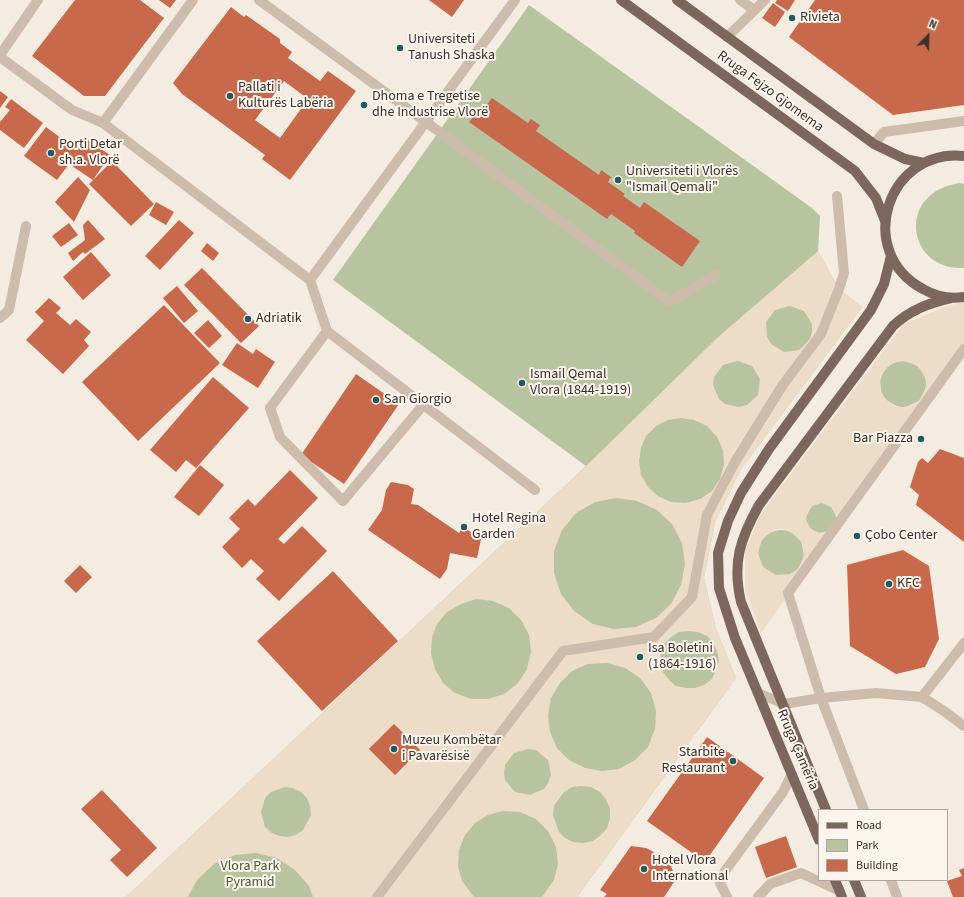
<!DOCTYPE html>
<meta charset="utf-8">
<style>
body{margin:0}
#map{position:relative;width:964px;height:897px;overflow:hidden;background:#f4ebe1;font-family:"Source Sans 3",sans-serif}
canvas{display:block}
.legend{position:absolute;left:818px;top:809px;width:130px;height:72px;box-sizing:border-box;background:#fbf5ee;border:1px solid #aea6a0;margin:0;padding:5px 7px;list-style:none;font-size:12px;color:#3b302b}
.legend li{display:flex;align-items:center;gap:8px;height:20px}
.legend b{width:20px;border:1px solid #aea6a0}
.north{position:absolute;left:908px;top:16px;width:40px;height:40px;-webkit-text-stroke:3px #fbf5ee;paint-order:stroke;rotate:23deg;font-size:11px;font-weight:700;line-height:16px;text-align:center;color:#3b302b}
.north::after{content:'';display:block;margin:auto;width:14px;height:18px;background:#3b302b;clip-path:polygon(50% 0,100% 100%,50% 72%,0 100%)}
</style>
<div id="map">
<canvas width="964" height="897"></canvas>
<ul class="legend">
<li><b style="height:5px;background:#7d675c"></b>Road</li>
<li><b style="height:11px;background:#b8c4a0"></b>Park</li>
<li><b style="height:11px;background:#c8694b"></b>Building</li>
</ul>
<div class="north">N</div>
</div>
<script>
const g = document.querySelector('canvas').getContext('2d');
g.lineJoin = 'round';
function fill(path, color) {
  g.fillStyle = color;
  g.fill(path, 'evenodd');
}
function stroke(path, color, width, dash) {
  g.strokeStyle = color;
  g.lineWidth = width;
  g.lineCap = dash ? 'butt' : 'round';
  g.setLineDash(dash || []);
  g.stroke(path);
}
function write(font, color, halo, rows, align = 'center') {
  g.font = font + ' "Source Sans 3",sans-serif';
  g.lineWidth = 4;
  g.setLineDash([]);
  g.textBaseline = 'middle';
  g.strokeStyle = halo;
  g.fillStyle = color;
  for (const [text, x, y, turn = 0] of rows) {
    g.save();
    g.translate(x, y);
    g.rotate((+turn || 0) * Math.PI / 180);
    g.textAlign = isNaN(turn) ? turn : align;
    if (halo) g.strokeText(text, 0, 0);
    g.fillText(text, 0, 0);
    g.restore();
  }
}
const green = new Path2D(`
 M529,5l283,203 8,8 -2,35 21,38 23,18 -121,162 -26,53 -11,56 12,51 20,49 -159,219h-451l460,-431 -253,-186z
 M960,183l4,1v84c-57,3 -69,-76 -4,-85z
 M880 384a23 23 0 1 1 46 0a23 23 0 1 1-46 0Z
 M806 518a15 15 0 1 1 30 0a15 15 0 1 1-30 0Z
 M758 553a23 23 0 1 1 46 0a23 23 0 1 1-46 0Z`);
const plaza = new Path2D(`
 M818,251l21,38 23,18 -121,162 -26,53 -11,56 12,51 20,49 -159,219h-35l12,-17 4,-16 -2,-17 -8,-16 -12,-12 -16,-7 -17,-1 -15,4 -13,8 -10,12 -6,15 -1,16 4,15 12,16h-161l-4,-11 -14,-16 -18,-12 -21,-5 -21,2 -21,9 -17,16 -9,17h-62l460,-431 131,-128zM790,306l14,5 8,13v8l-2,7 -11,11 -15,2 -13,-8 -4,-7 -1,-15 9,-12zM738,361l14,5 8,13 -2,16 -11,10 -8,2 -14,-3 -6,-5 -6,-14 1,-8 9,-12zM681,418l13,2 13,6 10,11 6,13 1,15 -4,14 -8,12 -12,8 -14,4 -15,-1 -13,-6 -10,-9 -7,-12 -2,-14 2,-13 5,-12 10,-10 12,-6zM616,498l21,3 20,9 15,14 10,19 3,21 -4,21 -10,19 -15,14 -20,9 -22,2 -21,-5 -19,-13 -13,-17 -7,-21v-22l8,-21 14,-17 19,-11zM476,599l17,2 16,7 12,12 8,15 2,17 -4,17 -9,14 -14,11 -16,5h-17l-16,-6 -12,-10 -8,-14 -4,-15 1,-16 5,-14 10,-12 14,-8zM688,631l10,1 9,4 6,7 4,8 2,10 -3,9 -4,9 -8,6 -9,3h-9l-10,-2 -7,-6 -6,-8 -3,-9 1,-10 3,-9 7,-7 8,-5zM607,663l18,5 15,10 11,15 5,18 -1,18 -7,18 -13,13 -16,9 -17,2 -17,-3 -16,-8 -12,-12 -7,-16 -2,-17 3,-17 9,-15 12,-12 16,-7zM394,724l26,26 -25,25 -26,-26zM528,749l8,1 12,10 3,15 -3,8 -4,6 -14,6 -15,-3 -10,-12 -1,-7 1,-8 9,-12zM581,786l10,1 9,5 6,7 4,10v9l-3,10 -6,7 -8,6 -10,2 -10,-1 -8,-4 -6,-6 -6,-17 1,-9 10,-14 8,-5zM285,787l8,1 8,4 6,6 3,8 1,9 -8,15 -7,5 -8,2 -9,-1 -7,-3 -7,-6 -4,-15 4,-14 6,-6z
 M964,302v47l-203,284 -16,-43v-38l15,-37 144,-191 43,-18zM904,361l14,5 8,13v8l-7,14 -14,6h-7l-13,-8 -4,-6 -1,-16 9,-12 7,-3zM822,503l9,4 5,8v5l-7,11 -10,2 -8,-4 -5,-9 1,-5 5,-9zM782,529l8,2 11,10 3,15 -6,13 -7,5 -15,1 -13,-8 -5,-14 4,-14 12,-9z`);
const building = new Path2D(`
 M75,0h65l24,18 -59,78h-21l-52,-40z
 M159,0h17l-6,8z
 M429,0h35l-12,17z
 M777,0h18l-7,11 -13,-8z
 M815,0h149v105l-71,10 -104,-78z
 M773,3l12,9 -10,15 -13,-9z
 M231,7l13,10 2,-2 34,24v4l12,9 -4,6 32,23 8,-10 28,20 -66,89 -28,-21 3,-4 -83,-61 -9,-11zM284,81l24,18 -28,39 -25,-18z
 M0,91l8,6 -8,11z
 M492,98l36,25 3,-4 9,6 -4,6 63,44 2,-5 10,7 -3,5 17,12 -2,2 17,12 4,-6 56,39 -18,26 -48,-34 1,-2 -24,-17 -4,5 -138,-97 9,-12 3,2z
 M11,99l32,24 -19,25 -24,-18v-8l10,-12 -5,-3z
 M46,127l31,23 8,-12 25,17 -17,25 -24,-16 -12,16 -33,-24z
 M112,161l42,43 -23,22 -42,-42z
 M78,177l12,13 -16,32 -19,-20z
 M156,202l18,10 -8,13 -17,-10z
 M88,220l17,19 -20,15 -2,-2 -10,9 -5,-8 17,-13 -2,-15z
 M179,220l15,13 -34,37 -15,-14z
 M69,223l9,12 -17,12 -9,-11z
 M207,243l12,10 -6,8 -12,-10z
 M91,252l20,23 -28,25 -20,-23z
 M202,268l57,58 -18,17 -57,-58z
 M177,286l21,25 -14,12 -21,-25z
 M49,298l12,10 -5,5 14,12 6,-6 15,13 -7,8 5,6 -26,28 -37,-34 18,-19 -9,-9z
 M164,305l56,58 -82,78 -56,-59z
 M208,320l14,16 -13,12 -15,-15z
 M237,343l16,11 3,-5 19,13 -17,26 -36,-23z
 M356,374l43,30 -55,80 -43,-29z
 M213,377l36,31 -53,60 -10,-8 -10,12 -26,-22z
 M940,449l24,9v84l-48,-37 3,-10 -9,-8 8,-25 4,-4 6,5z
 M200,465l24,20 -25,31 -25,-19z
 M290,470l28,28 -40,41 6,5 18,-18 25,25 -48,50 -23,-22 8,-8 -13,-12 -9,9 -20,-21 18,-18 -11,-11 19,-19 7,7z
 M391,482l17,3 6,4 -3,15 7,1 41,28 3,-5h3l16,11 -4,19 -27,-5 -3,16 -7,10 -72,-49 14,-20 4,-20z
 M903,550l26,16 10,73 -14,28 -29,7 -46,-28 -3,-81z
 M80,565l12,12 -16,16 -12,-12z
 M333,571l65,70 -76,70 -65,-70z
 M394,724l26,26 -25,25 -26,-26z
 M707,737l57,41 -59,84 -58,-41z
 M102,790l55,58 -30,29 -17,-17 11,-10 -40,-41z
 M786,836l11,31 -31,11 -11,-31z
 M631,846l15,2 6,3 19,15 5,13 -12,18h-60l3,-3 -7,-4z
 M964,868v29h-11l-6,-16 15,-5 -3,-6z`);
const service = new Path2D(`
 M740,0l14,10
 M426,122l244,180 46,-27
 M0,318l9,-8 17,-84
 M270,408l10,29 63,64
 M922,697l42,-54
 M727,897l-7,-14 5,-12 58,-79 9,-18
 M758,897l12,-13 31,-11 39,18`);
const pedestrian = new Path2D(`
 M874,144l10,-12 80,-11
 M864,810l-43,-112 -33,-105 176,-244
 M891,880l6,17
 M377,897l186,-246 91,-14 38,-40 15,-82 28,-53 47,-76 39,-52 18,-45 5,-16 -7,-77`);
const minor = new Path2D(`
 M259,0l167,122
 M727,37l38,-37
 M0,55l38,-55
 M0,57l72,53 31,13 207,157 205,-280
 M103,123l90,-123
 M310,280l17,51 208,159
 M270,408l57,-77
 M343,501l81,-97
 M758,693l26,11 37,-6 55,-5 46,4 22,14 20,15`);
const primary = new Path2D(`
 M621,0l234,171 21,27 9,23
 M677,0l197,144 31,15 19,4
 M964,156c-77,-8 -110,96 -41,133 12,7 27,10 41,8
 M826,810l-85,-208c-9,-39 -1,-63 18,-97l134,-179c17,-16 36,-23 58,-28
 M819,840l-84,-202 -16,-50 -1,-35 10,-32 13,-28 28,-44 102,-139 13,-26 7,-28
 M835,880l7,17
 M854,880l7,17`);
const markers = [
 [792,18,4,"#1f5a5e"],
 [400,48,4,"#1f5a5e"],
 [230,96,4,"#1f5a5e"],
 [364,105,4,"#1f5a5e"],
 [51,153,4,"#1f5a5e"],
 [618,180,4,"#1f5a5e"],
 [248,319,4,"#1f5a5e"],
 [522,383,4,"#1f5a5e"],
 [376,400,4,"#1f5a5e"],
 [921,439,4,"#1f5a5e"],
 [464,527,4,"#1f5a5e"],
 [857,536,4,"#1f5a5e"],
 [889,584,4,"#1f5a5e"],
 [640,657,4,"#1f5a5e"],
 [394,749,4,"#1f5a5e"],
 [733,761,4,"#1f5a5e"],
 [644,869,4,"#1f5a5e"]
];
const poiNames = [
 ["Rivieta",800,18],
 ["Universiteti",408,40],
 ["Tanush Shaska",408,56],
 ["Pallati i",238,88],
 ["Kulturës Labëria",238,104],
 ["Dhoma e Tregetise",372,97],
 ["dhe Industrise Vlorë",372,113],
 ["Porti Detar",59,145],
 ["sh.a. Vlorë",59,161],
 ["Universiteti i Vlorës",626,172],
 ["\"Ismail Qemali\"",626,188],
 ["Adriatik",256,319],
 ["Ismail Qemal",530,375],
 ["Vlora (1844-1919)",530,391],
 ["San Giorgio",384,400],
 ["Bar Piazza",913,439,"right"],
 ["Hotel Regina",472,519],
 ["Garden",472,535],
 ["Çobo Center",865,536],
 ["KFC",897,584],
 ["Isa Boletini",648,649],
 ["(1864-1916)",648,665],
 ["Muzeu Kombëtar",402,741],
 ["i Pavarësisë",402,757],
 ["Starbite",725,753,"right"],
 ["Restaurant",725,769,"right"],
 ["Hotel Vlora",652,861],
 ["International",652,877]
];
const streetNames = [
 ["Rruga Fejzo Gjomema",770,92,36],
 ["Rruga Çamëria",797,750,67]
];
const parkNames = [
 ["Vlora Park",250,867],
 ["Pyramid",250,883]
];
fill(green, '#b8c4a0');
fill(plaza, '#ecdcc8');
fill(building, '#c8694b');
stroke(service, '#cdbbac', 10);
stroke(pedestrian, '#cdbbac', 10);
stroke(minor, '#cdbbac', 10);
stroke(primary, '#7d675c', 10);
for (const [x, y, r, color] of markers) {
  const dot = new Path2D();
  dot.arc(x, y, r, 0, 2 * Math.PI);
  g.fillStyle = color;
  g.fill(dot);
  stroke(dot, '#fbf5ee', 1.5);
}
write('14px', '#3b302b', '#fbf5ee', poiNames, 'left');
write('14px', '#3b302b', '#fbf5ee', streetNames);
write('14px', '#4a5a2e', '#fbf5ee', parkNames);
</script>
